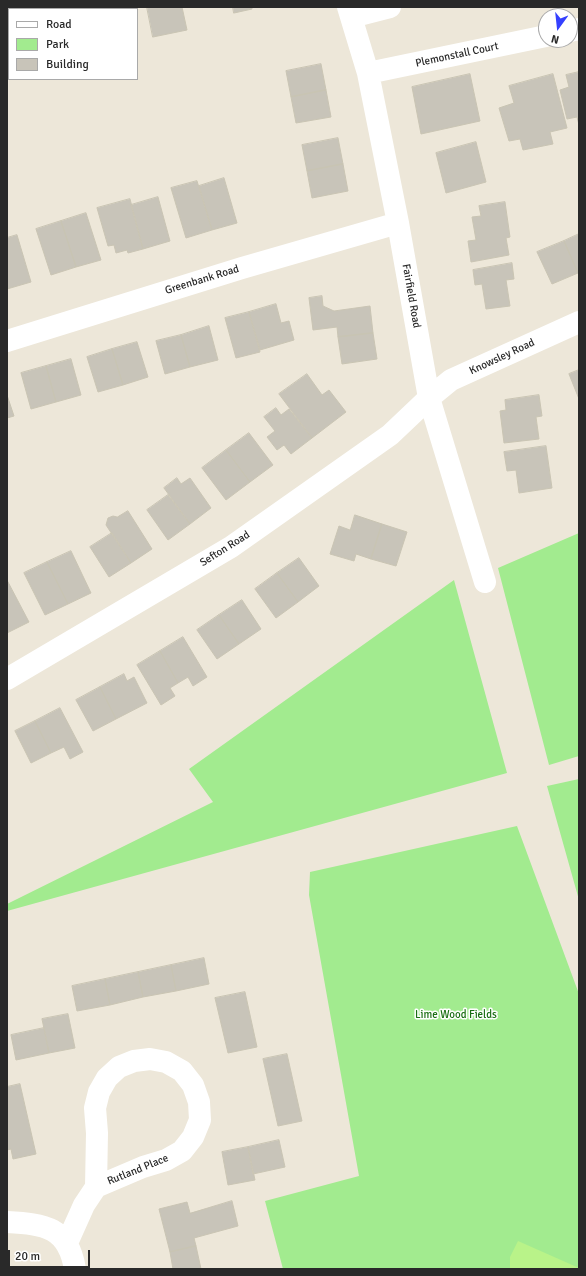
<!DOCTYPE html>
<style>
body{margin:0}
#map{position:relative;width:586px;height:1276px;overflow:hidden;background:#ede7d9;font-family:Signika,sans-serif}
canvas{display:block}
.frame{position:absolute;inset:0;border:8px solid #292929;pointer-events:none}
.legend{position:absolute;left:8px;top:8px;width:130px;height:72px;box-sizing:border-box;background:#fff;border:1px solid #a9a9a9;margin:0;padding:5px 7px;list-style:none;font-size:12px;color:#292929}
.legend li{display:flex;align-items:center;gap:8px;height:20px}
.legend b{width:20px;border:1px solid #a9a9a9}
.north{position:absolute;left:538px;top:8px;width:40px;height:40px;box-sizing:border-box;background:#fff;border:1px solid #a9a9a9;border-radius:50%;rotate:195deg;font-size:11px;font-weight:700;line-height:16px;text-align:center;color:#292929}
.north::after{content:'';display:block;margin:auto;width:14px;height:18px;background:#3540ff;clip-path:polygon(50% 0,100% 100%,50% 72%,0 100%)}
.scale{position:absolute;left:8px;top:1250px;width:82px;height:18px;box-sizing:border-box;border:2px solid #292929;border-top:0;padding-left:5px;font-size:12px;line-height:14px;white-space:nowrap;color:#292929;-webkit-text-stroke:3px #fff;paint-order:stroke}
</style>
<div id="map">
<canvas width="586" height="1276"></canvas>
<div class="frame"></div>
<ul class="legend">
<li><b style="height:5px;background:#fff"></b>Road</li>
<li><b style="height:11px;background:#a2eb8f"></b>Park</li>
<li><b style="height:11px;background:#c8c4b9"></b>Building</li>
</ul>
<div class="north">N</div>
<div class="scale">20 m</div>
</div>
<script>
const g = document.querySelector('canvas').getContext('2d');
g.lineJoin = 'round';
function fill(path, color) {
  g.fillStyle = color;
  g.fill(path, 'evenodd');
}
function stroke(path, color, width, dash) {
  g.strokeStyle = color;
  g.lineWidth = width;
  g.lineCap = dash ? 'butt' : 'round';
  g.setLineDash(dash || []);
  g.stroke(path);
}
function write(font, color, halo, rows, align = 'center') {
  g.font = font + ' Signika,sans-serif';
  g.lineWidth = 3;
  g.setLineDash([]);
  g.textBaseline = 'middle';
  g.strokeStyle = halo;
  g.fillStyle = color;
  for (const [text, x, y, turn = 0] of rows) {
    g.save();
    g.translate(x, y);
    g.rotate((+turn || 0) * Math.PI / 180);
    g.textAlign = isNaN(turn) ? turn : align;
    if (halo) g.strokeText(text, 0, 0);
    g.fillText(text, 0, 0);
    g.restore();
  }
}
const green = new Path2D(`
 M579,533v223l-30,9 -51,-197z
 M454,580l53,193 -500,138v-7l206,-102 -24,-33z
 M579,779v121l-32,-114z
 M517,826l62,168v275h-296l-18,-68 94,-25 -50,-281 1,-23z`);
const pitch = new Path2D(`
 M518,1241l61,27v1h-69v-12z`);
const building = new Path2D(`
 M95,7h40v2h-40z
 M147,7h35l5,23 -34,7z
 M233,7h19v2l-18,4z
 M7,45l2,10v8h-2z
 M321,64l5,26 -35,7 -5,-26z
 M579,72v53l-2,-8 -10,2 -7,-29 9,-3 -3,-12z
 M470,74l10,47 -59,13 -9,-47z
 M553,74l14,54 -17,4 3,12 -30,6 -3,-11 -11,2 -10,-33 15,-5 -5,-17z
 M326,90l5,27 -35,6 -5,-26z
 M338,138l5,26 -36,7 -5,-26z
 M476,142l10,40 -40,11 -10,-40z
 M343,164l5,27 -36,7 -5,-27z
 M224,178l13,45 -25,7 -13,-44z
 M197,181l15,49 -26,8 -15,-50z
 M158,197l12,44 -27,8 -12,-44z
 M130,199l13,50 -15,4 -1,-3 -11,3 -2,-8 -6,1 -11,-38z
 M505,202l5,35 -4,1 3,17 -38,7 -3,-21 8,-1 -4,-23 9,-1 -2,-10z
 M86,213l15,47 -25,7 -15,-46z
 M61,221l15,46 -25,8 -15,-46z
 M579,234v39h-1l-14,-32z
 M17,235l14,47 -24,7v-51z
 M564,241l14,32 -26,11 -15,-32z
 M512,263l2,16 -8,1 4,26 -24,3 -4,-25 -7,1 -2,-15z
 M322,296l1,10 11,5 36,-5 3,27 -35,4 -1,-10 -24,3 -4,-32z
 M276,304l5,19 8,-2 5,19 -34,10 -11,-38z
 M249,312l11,40 -24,6 -11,-40z
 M209,326l9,34 -28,7 -9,-32z
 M373,333l4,26 -35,5 -4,-27z
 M181,335l9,32 -25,7 -9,-33z
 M137,342l11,35 -25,8 -11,-36z
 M112,349l11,36 -25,7 -11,-35z
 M71,359l10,36 -25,7 -10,-36z
 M46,366l10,36 -25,7 -10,-36z
 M579,370v29l-10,-25z
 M307,374l15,21 7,-5 17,22 -34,26 -33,-44z
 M7,395l7,21 -7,2z
 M539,395l3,21 -6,1 3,22 -35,4 -4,-32 6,-1 -1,-10z
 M276,408l5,7 8,-6 23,29 -21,16 -7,-9 -7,5 -10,-13 8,-6 -11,-14z
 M249,433l24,32 -23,17 -24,-32z
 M546,446l6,42 -33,5 -3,-23 -9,1 -3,-19z
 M226,450l24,32 -24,18 -24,-32z
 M177,478l4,6 9,-6 21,30 -21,16 -26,-36z
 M168,495l22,29 -22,16 -21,-30z
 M128,511l24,38 -21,14 -25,-38 2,-7 5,-2 4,1z
 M355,515l27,9 -11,35 -15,-5 -2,7 -24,-7 9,-28 11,4z
 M382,524l25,8 -11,34 -25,-7z
 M112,533l19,30 -22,14 -19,-30z
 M71,551l20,42 -23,11 -21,-42z
 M299,558l20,28 -21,16 -21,-29z
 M47,562l21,42 -23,11 -21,-42z
 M277,573l21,29 -22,16 -21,-29z
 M8,582l21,40 -22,11v-50z
 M242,600l19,29 -22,15 -20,-29z
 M219,615l20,29 -22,15 -20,-29z
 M183,637l24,40 -14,9 -5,-9 -10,6 -18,-32z
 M160,651l18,32 -8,5 5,8 -14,9 -24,-40z
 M124,674l3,7 7,-4 13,26 -31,16 -16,-32z
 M100,687l16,32 -23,12 -17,-31z
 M60,708l23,44 -13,7 -6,-12 -13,6 -16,-32z
 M35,721l16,32 -20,10 -16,-32z
 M204,958l5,26 -33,7 -5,-26z
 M171,965l5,26 -33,6 -5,-25z
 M138,972l5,25 -33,8 -5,-26z
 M105,979l5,26 -33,6 -5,-25z
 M245,992l12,55 -29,6 -13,-55z
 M68,1014l7,34 -26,5 -7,-34z
 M44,1028l5,25 -33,7 -5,-25z
 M287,1054l15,67 -24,5 -15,-67z
 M20,1084l16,70 -23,5 -2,-10 -4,1v-63z
 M279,1140l6,27 -32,7 -5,-27z
 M248,1147l7,33 -27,5 -6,-33z
 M232,1201l6,25 -44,12 2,8 -26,6 -11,-43 28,-7 3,11z
 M196,1246l5,23h-28l-3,-17z`);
const minor = new Path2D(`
 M348,7l20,66 30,150 31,175 56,184
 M351,17l39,-10
 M570,31l9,-2
 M368,73l178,-37
 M7,341l235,-73 156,-45
 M7,679l224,-132 159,-112 39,-37 22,-18 128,-58
 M150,1059l16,3 16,9 11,14 6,17 1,18 -7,17 -11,14 -16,9 -23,7 -47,20 1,-54 -2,-25 4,-16 8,-14 12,-11 15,-6z
 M7,1222c38,2 61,5 68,47
 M67,1243l17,-38 12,-18`);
const streetNames = [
 ["Plemonstall Court",457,55,-12],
 ["Greenbank Road",202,280,-17],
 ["Fairfield Road",411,296,80],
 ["Knowsley Road",502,357,-25],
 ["Sefton Road",225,549,-32],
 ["Rutland Place",138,1170,-22]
];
const parkNames = [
 ["Lime Wood Fields",456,1015]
];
fill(green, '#a2eb8f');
fill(pitch, '#b9f389');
fill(building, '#c8c4b9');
stroke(building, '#c9c4b3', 1);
stroke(minor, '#fff', 22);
write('11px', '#292929', '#fff', streetNames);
write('11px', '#196e12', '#fff', parkNames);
</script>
